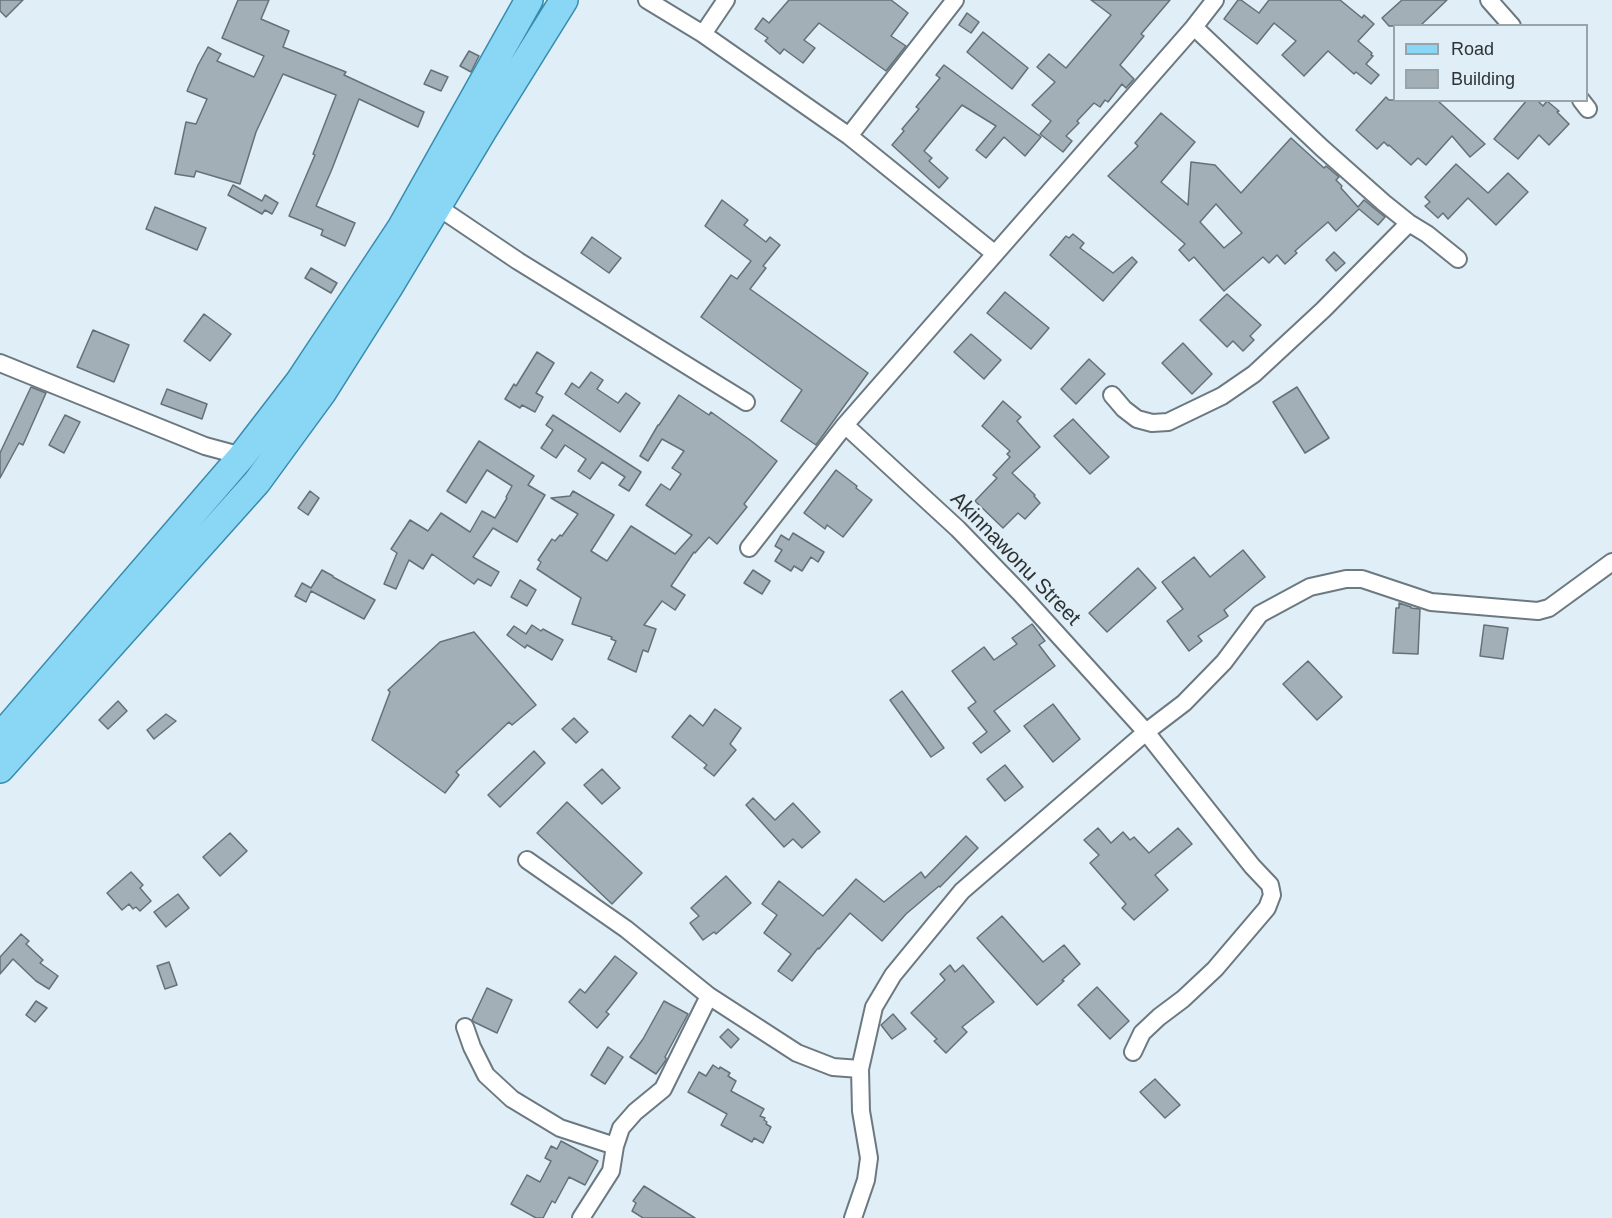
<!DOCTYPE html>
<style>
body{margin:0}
#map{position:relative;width:1612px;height:1218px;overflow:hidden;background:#e0eff7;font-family:Arial,sans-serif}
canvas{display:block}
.legend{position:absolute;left:1393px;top:24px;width:195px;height:78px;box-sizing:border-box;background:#e0eff7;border:2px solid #98a4a9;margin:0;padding:8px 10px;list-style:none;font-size:18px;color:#2d3335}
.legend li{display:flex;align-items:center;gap:12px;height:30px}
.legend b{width:30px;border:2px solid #98a4a9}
</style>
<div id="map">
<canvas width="1612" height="1218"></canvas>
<ul class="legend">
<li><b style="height:8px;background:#8ad7f5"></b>Road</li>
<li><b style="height:16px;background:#a2afb6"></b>Building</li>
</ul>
</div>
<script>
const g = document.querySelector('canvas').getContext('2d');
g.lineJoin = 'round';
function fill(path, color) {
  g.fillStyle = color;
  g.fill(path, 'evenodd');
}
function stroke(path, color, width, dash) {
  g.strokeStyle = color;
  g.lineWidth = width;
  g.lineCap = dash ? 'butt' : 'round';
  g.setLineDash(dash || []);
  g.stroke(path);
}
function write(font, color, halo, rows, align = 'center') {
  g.font = font + ' Arial,sans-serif';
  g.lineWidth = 5;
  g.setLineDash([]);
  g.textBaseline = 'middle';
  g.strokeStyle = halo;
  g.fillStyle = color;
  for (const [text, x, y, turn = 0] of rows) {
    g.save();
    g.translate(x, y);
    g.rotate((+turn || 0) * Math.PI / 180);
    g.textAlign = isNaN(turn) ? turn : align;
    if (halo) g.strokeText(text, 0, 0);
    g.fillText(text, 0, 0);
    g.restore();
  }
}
const building = new Path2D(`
 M0,0h23l-17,17 -6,-6z
 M238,0h31l-8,19 28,12 -6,16 63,25 -2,3 80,37 -6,15 -59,-28 -27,70 -16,37 39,17 -10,23 -24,-11 2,-5 -34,-14 26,-61 -2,-1 23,-59 -53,-21 -27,58 -16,52 -44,-13 -2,6 -19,-3 11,-52 10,2 11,-25 -20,-8 11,-26 10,-18 13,7 -4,7 37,16 10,-21 -42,-18z
 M789,0h102l17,13 -17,23 15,10 -20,25 -67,-48 -15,17 11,8 -12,15 -19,-14 -4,5 -15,-13 3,-3 -13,-9 8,-11 6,5z
 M1091,0h79l-29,34 3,2 -24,29 14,14 -8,9 -4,-4 -14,18 -3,-2 -5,7 -6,-4 -17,18 2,2 -13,13 6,5 -9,11 -23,-18 11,-13 -19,-16 23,-23 -18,-15 12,-13 17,14 45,-53z
 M1238,0h3l18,13 10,-13h71l22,18 2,-3 10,9 -16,17 14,12 -1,2 2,1 -7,8 13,11 -8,9 -15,-12 -2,2 -26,-23 -24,25 -22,-21 14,-14 -22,-18 -17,21 -33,-25z
 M1402,0h45l-27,26h-31l-7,-8z
 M967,13l12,9 -8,11 -12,-8z
 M983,32l45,36 -16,21 -45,-37z
 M469,51l10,5 -8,16 -11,-6z
 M944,65l97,72 -16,19 -21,-19 -18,21 -10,-8 20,-24 -34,-21 -38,46 8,7 -3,3 19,17 -9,10 -47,-43 12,-14 -2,-2 17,-20 -3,-2 24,-29 -4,-3z
 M431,70l17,7 -7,14 -17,-7z
 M1386,97l3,3h48l48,44 -15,13 -18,-21 -26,29 -8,-7 -7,7 -22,-20 -1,1 -4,-4 -7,7 -21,-19z
 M1527,100h10l6,6 4,-5 12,10 -2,1 12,12 -20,21 -10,-10 -21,24 -24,-20z
 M1161,113l34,29 -34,40 27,23 3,-43 24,3 26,28 50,-55 33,30 2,-2 13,11 -3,3 6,6 -1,2 17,19 6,-7 21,17 -7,8 -19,-16 -23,22 -8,-9 -33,29 2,2 -12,11 -8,-9 -8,8 -6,-6 -39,34 -30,-34 -5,4 -10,-11 6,-6 -77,-68 30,-30 -3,-3zM1216,204l26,29 -18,15 -24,-26z
 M1456,164l32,29 20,-20 20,19 -32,33 -28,-27 -20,21 -5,-6 -5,5 -13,-12 5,-4 -5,-5z
 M233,185l29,16 3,-6 13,8 -6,11 -7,-4 -3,4 -34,-19z
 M722,200l26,20 -4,5 22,17 4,-5 10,8 -17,21 3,2 -16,21 118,84 -52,72 -35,-24 21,-31 -101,-73 30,-42 6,4 14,-18 -46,-35z
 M155,207l51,21 -9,22 -51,-21z
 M1073,234l11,9 -4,5 33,25 19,-16 5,5 -34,39 -53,-46 16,-19 3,2z
 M592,237l29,21 -12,15 -28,-20z
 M1334,252l11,11 -9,8 -10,-11z
 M311,268l26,15 -6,10 -26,-15z
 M1005,292l44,36 -18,21 -44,-36z
 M1227,294l34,31 -11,11 4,4 -11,11 -10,-10 -6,6 -27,-27z
 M204,314l27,20 -21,27 -26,-20z
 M93,330l36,15 -15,37 -37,-15z
 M971,334l30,26 -17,19 -30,-27z
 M1183,343l29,31 -20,20 -30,-31z
 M537,352l17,11 -18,30 7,4 -8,15 -13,-7 -2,3 -15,-9 9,-15 2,2z
 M1089,359l16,15 -29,30 -15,-15z
 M591,372l12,8 -6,9 21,14 8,-10 14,10 -20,29 -55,-38 7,-11 7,5z
 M31,387l15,6 -23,52 -4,-2 -19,35v-25z
 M1297,387l32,51 -24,15 -32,-51z
 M167,389l40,15 -5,15 -41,-15z
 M679,395l30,20 2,-3 39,28 27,21 -33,43 3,3 -30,37 -8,-7 -14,16 -1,-1 -23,34 14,9 -10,15 -13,-9 -18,24 12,4 -8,23 -5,-2 -7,22 -28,-13 8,-18 -5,-2 1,-2 -40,-13 9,-26 -44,-29 4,-7 -3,-2 14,-21 3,2 5,-6 2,1 16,-22 -27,-16 19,-2 3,-5 41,24 -23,36 16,10 24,-35 44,28 17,-19 -46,-30 15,-21 9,6 11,-16 -9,-6 12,-17 -22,-12 -14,22 -8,-5 18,-31h1z
 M1003,401l18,16 -4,4 23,26 -28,26 23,22 -1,1 6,7 -15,16 -7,-6 -15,15 -28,-27 22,-23 -4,-3 17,-18 -3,-3 3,-3 -28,-25z
 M65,415l15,7 -16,31 -15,-8z
 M553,415l88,57 -12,19 -10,-6 6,-8 -23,-15 -12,17 -12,-8 8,-12 -21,-14 -9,13 -15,-10 12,-18 -7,-5z
 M1073,419l36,38 -19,17 -36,-38z
 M479,441l55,35 -6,9 17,10 -28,47 -24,-14 -20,29 26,15 -8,14 -13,-7 -4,5 -42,-30 -9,15 -14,-9 -13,29 -12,-5 13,-31 -6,-4 19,-29 18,11 13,-18 29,19 12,-21 13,7 12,-20 -1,-1 6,-11 -25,-16 -21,33 -19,-12z
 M836,470l21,16 -1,2 16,12 -29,37 -16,-12 -2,4 -21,-16z
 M310,491l9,7 -11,17 -10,-7z
 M793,533l31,19 -6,10 -7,-5 -9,14 -8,-5 -3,5 -16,-10 7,-11 -7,-4 6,-11 8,5z
 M1243,550l22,27 -41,33 4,6 -30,20 4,5 -13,10 -22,-30 16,-12 -21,-27 32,-25 16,20z
 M1138,568l18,20 -49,44 -18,-19z
 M322,570l11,6v1l42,23 -11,19 -53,-28 -5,11 -11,-6 7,-13 9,5z
 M753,570l17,11 -8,13 -18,-11z
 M520,580l16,10 -9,16 -16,-9z
 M1399,603l12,4v1l9,1 -2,45 -25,-1 3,-45h3z
 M1032,624l13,17 -6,4 16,21 -61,45 16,20 -29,22 -8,-10 14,-11 -19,-24 8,-6 -24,-31 32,-24 10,13 23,-16 -5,-6z
 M532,625l9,6 2,-2 20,11 -11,20 -25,-15 -2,3 -18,-13 7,-9 12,8z
 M1484,625l24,3 -5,31 -23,-3z
 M474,632l62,73 -24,20 -3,-3 -53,50 3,3 -14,18 -73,-53 18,-48 -2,-2 52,-48z
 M1308,661l34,36 -25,23 -34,-36z
 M902,691l42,57 -13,9 -41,-57z
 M118,701l9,10 -19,18 -9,-9z
 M1053,704l27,35 -27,23 -29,-36z
 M715,709l26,19 -11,16 6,6 -22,26 -10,-8 3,-3 -35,-28 18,-22 13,11z
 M166,714l10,7 -22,18 -7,-9z
 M574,718l14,14 -12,11 -14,-14z
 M534,751l11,12 -45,44 -12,-12z
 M1005,765l18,22 -18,14 -18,-22z
 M602,769l18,19 -18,16 -18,-19z
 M753,798l22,22 18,-17 27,29 -18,16 -9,-9 -9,8 -38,-42z
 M567,802l75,71 -30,31 -75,-71z
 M1098,828l13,15 12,-11 7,8 4,-3 15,16 29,-25 14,16 -37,31 13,15 -34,30 -12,-12 4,-4 -36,-41 9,-8 -15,-15z
 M230,833l17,18 -27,25 -17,-19z
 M966,836l12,12 -38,39 -1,-1 -33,28 -24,27 -32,-28 -31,36 -1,-1 -26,33 -14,-10 13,-17 -27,-21 13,-18 -15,-11 17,-23 44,35 33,-37 28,23 37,-30 4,6z
 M131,872l12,13 -3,3 11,13 -11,10 -4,-4 -3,2 -4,-5 -7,6 -15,-17z
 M726,876l25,27 -35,31 -2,-2 -11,8 -13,-17 9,-7 -8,-8z
 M178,894l11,14 -23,19 -12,-15z
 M1002,916l41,46 21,-17 16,19 -18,16 2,1 -27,24 -60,-67z
 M21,934l8,7 -3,3 17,16 -3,3 18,13 -9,13 -13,-8 -23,-22 -13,15v-17z
 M615,956l22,17 -31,39 3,2 -12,14 -28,-26 11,-13 5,4z
 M169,962l8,23 -12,4 -8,-23z
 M950,965l5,7 8,-7 31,37 -32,25 5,5 -21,21 -12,-12 3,-2 -26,-26 34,-33 -5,-6z
 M1097,987l32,34 -19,18 -32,-34z
 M487,988l25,12 -15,33 -23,-11 -2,-2z
 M36,1001l11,7 -12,14 -9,-7z
 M664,1001l24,13 -23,43 1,1v2l-10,14 -26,-17 13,-18z
 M893,1014l13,15 -14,10 -11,-14z
 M728,1029l11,10 -8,9 -11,-11z
 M608,1047l15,10 -18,27 -14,-9z
 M713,1065l6,4 1,-2 10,6 -2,3 8,5 -5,10 33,18 -4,7 5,2 -1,2 3,2 -1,2 5,3 -8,16 -9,-5 -2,4 -31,-17 6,-11 -39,-22 11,-20 7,4z
 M1155,1079l25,26 -15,13 -25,-26z
 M561,1141l37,20 -13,24 -16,-8 -14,26 -3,-2 -9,17h-7l-25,-14 16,-29 13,7 11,-21 -6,-3 6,-12 6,3z
 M644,1186l51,32h-52l-11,-7 4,-8 -3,-2z`);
const minor = new Path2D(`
 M647,0l56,34 146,102 145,117
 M1489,0l23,26
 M1194,27l128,121 62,55 25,20 18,11 31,25
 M703,34l23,-34
 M1581,100l7,9
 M849,136l106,-136
 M438,207l80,54 228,141
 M0,363l205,83 37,10
 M1112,395l12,14 13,10 15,4 16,-1 54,-26 32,-22 69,-64 86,-87
 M845,425l113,104 62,64 126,139 106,134 18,19 2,10 -5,13 -52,61 -32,30 -24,18 -17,16 -9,19
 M749,548l96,-123 349,-398 21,-27
 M527,860l99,69 83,67 88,57 36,14 27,2 14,-62 19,-32 69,-84 184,-159 38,-29 40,-41 36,-48 50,-27 36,-8h16l69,23 107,9 11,-3 63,-46
 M465,1027l7,20 14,28 26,24 48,29 55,18
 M581,1218l30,-47 4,-25 6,-18 14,-16 28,-23 46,-93
 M853,1218l13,-38 3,-22 -8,-47 -1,-42`);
const primary = new Path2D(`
 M0,737l242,-281 57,-74 102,-154 128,-228
 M0,769l257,-287 65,-89 67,-106 96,-160 79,-127`);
const streetNames = [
 ["Akinnawonu Street",1015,559,46]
];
fill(building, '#a2afb6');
stroke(building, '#647178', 1.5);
stroke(minor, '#6c7980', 20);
stroke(primary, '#378cae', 30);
stroke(minor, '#fff', 16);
stroke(primary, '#8ad7f5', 27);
write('21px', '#2d3335', '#e0eff7', streetNames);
</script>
